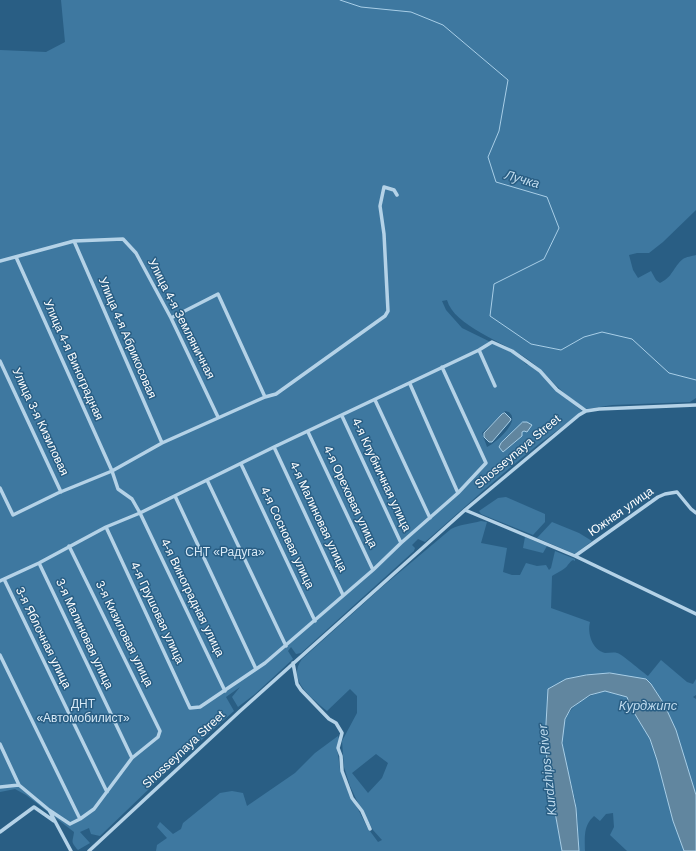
<!DOCTYPE html>
<meta charset="utf-8">
<style>
body{margin:0}
canvas{display:block;background:#295e84}
</style>
<canvas width="696" height="851"></canvas>
<script>
const g = document.querySelector('canvas').getContext('2d');
g.lineJoin = 'round';
function fill(path, color) {
  g.fillStyle = color;
  g.fill(path, 'evenodd');
}
function stroke(path, color, width, dash) {
  g.strokeStyle = color;
  g.lineWidth = width;
  g.lineCap = dash ? 'butt' : 'round';
  g.setLineDash(dash || []);
  g.stroke(path);
}
function write(font, color, halo, rows, align = 'center') {
  g.font = font + ' Arial,sans-serif';
  g.lineWidth = 3;
  g.setLineDash([]);
  g.textBaseline = 'middle';
  g.strokeStyle = halo;
  g.fillStyle = color;
  for (const [text, x, y, turn = 0] of rows) {
    g.save();
    g.translate(x, y);
    g.rotate((+turn || 0) * Math.PI / 180);
    g.textAlign = isNaN(turn) ? turn : align;
    if (halo) g.strokeText(text, 0, 0);
    g.fillText(text, 0, 0);
    g.restore();
  }
}
const green = new Path2D(`
 M61,0h635v210l-33,32 -14,11h-12l-8,2 4,15 5,8 13,-7 5,9 4,3c13,-6 13,-16 23,-24 3,-2 9,-3 13,-4v143l-6,4 -78,3 -25,4c-25,-12 -39,-36 -61,-51 -22,-16 -72,-32 -79,-58l-5,1 4,9 16,18 53,26 12,11 1,-1 14,10 18,19 23,19c-57,38 -106,85 -158,130l-7,-3 -6,6 3,3 -1,3 -113,102 -5,1 -5,-7 -3,4 5,8 -38,35 -17,13 -6,-10 8,-10 -14,10 8,14 -59,53 -75,72 -9,-2 -2,-6 -9,4 10,11 -12,7c-8,-9 -5,-8 -4,-18l-48,-37 -11,-6 -15,3v-742l46,2 19,-10zM505,411l4,1c1,1 3,3 3,5 3,9 -18,27 -25,30l-5,-14z
 M506,497l39,17v8l-12,13 -52,-21 -2,-3 19,-13z
 M481,521l6,1 -6,21 26,5 -4,24 9,3h8l6,-12 11,3 9,-1 3,5 2,-2 4,-17 20,8v2l-2,-1c-4,2 -5,6 -8,8 -3,3 -9,5 -13,8l-1,32 39,14c-3,11 2,28 15,31 4,0 9,-1 12,0 5,1 24,18 31,23l13,-16 26,22 6,2 3,-5v16l-3,2 3,2v96c-13,-38 -22,-78 -45,-111l-41,-11 -62,16 -3,52 4,38 13,72h-406l1,-6 10,-7 -10,-11 3,-5 13,12 8,-5 2,-6 37,-30 12,-2 11,2 4,13 48,-33 20,-20 23,-17 1,3 -2,9 3,21 4,12 23,46 11,15 4,-2 -9,-10 -15,-27 -8,-17 -6,-19 -2,-26 15,-28v-17l-7,-7 -23,22c-15,-13 -41,-31 -25,-52l80,-72 69,-58c10,-5 20,-5 30,-8zM376,754l12,9 -6,15 -14,15 -16,-20z
 M552,522l27,11 13,8 -17,13 -38,-16z
 M525,537l22,9 -4,7 -20,-5z
 M605,691l22,6 3,9 20,33 7,21 16,61 11,30h-57l-17,-16 4,-8 -1,-14 -7,1 -6,7 -6,-5c-11,10 -9,21 -9,35h-6c-1,-17 -1,-35 -4,-52 -10,-46 -33,-91 30,-108z`);
const water = new Path2D(`
 M505,413l6,6 -1,2 -18,21h-3l-5,-5v-4l18,-19z
 M523,422h4l5,3 -5,7 -3,-1 -2,1v4l-19,16 -4,-5 2,-4z
 M610,673l36,6 5,5 13,20 12,26 20,65v56h-12l-11,-30 -16,-61 -7,-21 -20,-33 -3,-9 -22,-6 -15,4 -19,13 -6,11 -3,24 14,65 3,43h-17l-13,-72 -4,-38 3,-52 18,-10 20,-4z`);
const stream = new Path2D(`
 M340,0l21,7 50,5 32,13 65,55 -9,51 -11,26 8,25 51,15 12,31 -15,31 -50,25 -4,32 41,28 30,6 23,-13 18,-5 30,7 37,34 27,7`);
const street = new Path2D(`
 M74,241l88,202
 M16,257l96,214 6,18 14,10 8,14 85,178
 M0,261l74,-20 49,-2 13,14 35,65 47,99
 M171,318l47,-24 47,103
 M479,350l16,36
 M0,361l61,131
 M410,384l48,109
 M375,400l55,118
 M342,416l59,127
 M308,432l65,138
 M274,447l69,148
 M241,464l74,157
 M207,480l79,166
 M0,488l13,27 45,-22 54,-22 50,-28 103,-46 11,-3 109,-78 3,-5 -4,-77 -4,-28 4,-19 10,3 3,5
 M175,496l81,173
 M465,510l110,46 121,58
 M106,527l84,181 10,-1 65,-44 108,-93 28,-27 57,-50 28,-30 -44,-96
 M575,556l83,-59 7,-3 12,-2 14,17 5,4
 M39,563l93,195
 M4,579l103,213
 M0,581l39,-18 67,-36 34,-14 134,-66 205,-97 13,-8 20,9 28,20 17,19 29,21
 M0,655l80,164
 M293,663l4,21 4,6 28,29 7,4 6,10 -4,15 3,8 1,15 10,27 10,13 8,18
 M0,744l19,41 30,25 22,41
 M0,787l19,-2
 M49,810l21,14 10,-5 14,-10 38,-51 26,-21 2,-6 -91,-185
 M0,832l34,-25 20,14
 M89,851l150,-139 226,-202 114,-95 7,-4 13,-2 97,-4`);
const streetNames = [
 ["Улица 4-я Земляничная",181,319,63],
 ["Улица 4-я Абрикосовая",127,338,67],
 ["Улица 4-я Виноградная",73,360,66],
 ["Улица 3-я Кизиловая",40,422,65],
 ["Shosseynaya Street",518,452,-40],
 ["4-я Клубничная улица",381,475,65],
 ["4-я Ореховая улица",350,497,65],
 ["Южная улица",621,512,-35],
 ["4-я Малиновая улица",318,517,65],
 ["4-я Сосновая улица",287,538,65],
 ["4-я Виноградная улица",192,598,64],
 ["4-я Грушовая улица",157,613,65],
 ["3-я Малиновая улица",84,634,65],
 ["3-я Кизиловая улица",124,634,64],
 ["3-я Яблочная улица",43,638,64],
 ["Shosseynaya Street",184,750,-43]
];
const parkNames = [
 ["СНТ «Радуга»",225,553],
 ["ДНТ",83,705],
 ["«Автомобилист»",83,719]
];
const waterNames = [
 ["Лучка",522,180,16],
 ["Курджипс",648,706],
 ["Kurdzhips River",548,770,-96]
];
fill(green, '#3e78a0');
fill(water, '#61869f');
stroke(water, '#a8cee7', 1);
stroke(stream, '#a8cee7', 1);
stroke(street, '#b4d2e7', 3.5);
write('12px', '#fff', '#295e84', streetNames);
write('12px', '#d7e9f6', '#295e84', parkNames);
write('italic 13px', '#bfdbee', '#295e84', waterNames);
</script>
